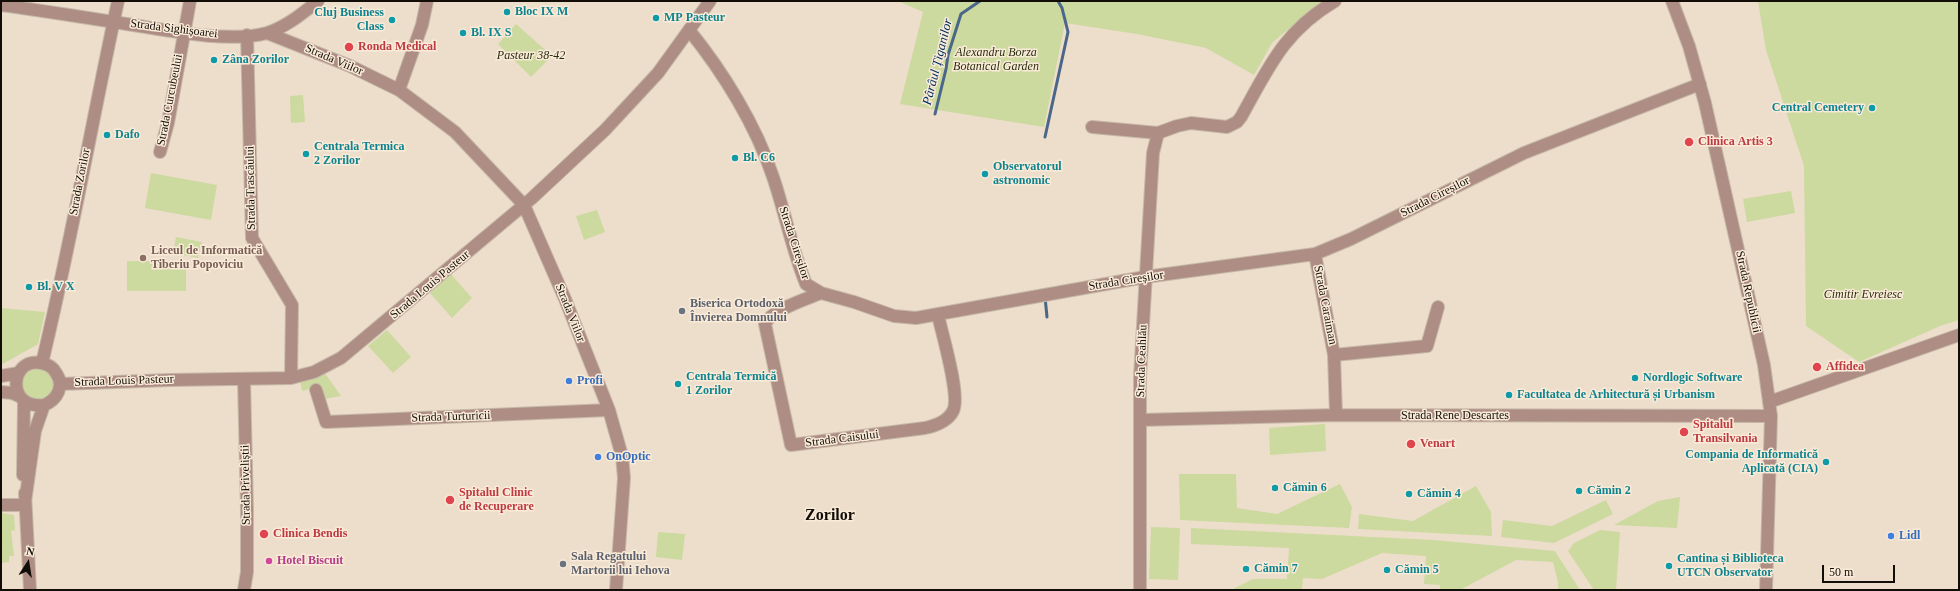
<!DOCTYPE html>
<meta charset="utf-8">
<style>
body{margin:0}
#map{position:relative;width:1960px;height:591px;overflow:hidden;background:#eddecb;font-family:"Times New Roman",serif}
canvas{display:block}
.frame{position:absolute;inset:0;border:2px solid #120d07;pointer-events:none}
.north{position:absolute;left:8px;top:543px;width:40px;height:40px;-webkit-text-stroke:3px #faebd8;paint-order:stroke;rotate:12deg;font-size:11px;font-weight:700;line-height:16px;text-align:center;color:#120d07}
.north::after{content:'';display:block;margin:auto;width:14px;height:18px;background:#120d07;clip-path:polygon(50% 0,100% 100%,50% 72%,0 100%)}
.scale{position:absolute;left:1822px;top:565px;width:73px;height:18px;box-sizing:border-box;border:2px solid #120d07;border-top:0;padding-left:5px;font-size:12px;line-height:14px;white-space:nowrap;color:#120d07;-webkit-text-stroke:3px #faebd8;paint-order:stroke}
</style>
<div id="map">
<canvas width="1960" height="591"></canvas>
<div class="frame"></div>
<div class="north">N</div>
<div class="scale">50 m</div>
</div>
<script>
const g = document.querySelector('canvas').getContext('2d');
g.lineJoin = 'round';
function fill(path, color) {
  g.fillStyle = color;
  g.fill(path, 'evenodd');
}
function stroke(path, color, width, dash) {
  g.strokeStyle = color;
  g.lineWidth = width;
  g.lineCap = dash ? 'butt' : 'round';
  g.setLineDash(dash || []);
  g.stroke(path);
}
function write(font, color, halo, rows, align = 'center') {
  g.font = font + ' "Times New Roman",serif';
  g.lineWidth = 3;
  g.setLineDash([]);
  g.textBaseline = 'middle';
  g.strokeStyle = halo;
  g.fillStyle = color;
  for (const [text, x, y, turn = 0] of rows) {
    g.save();
    g.translate(x, y);
    g.rotate((+turn || 0) * Math.PI / 180);
    g.textAlign = isNaN(turn) ? turn : align;
    if (halo) g.strokeText(text, 0, 0);
    g.fillText(text, 0, 0);
    g.restore();
  }
}
const green = new Path2D(`
 M898,1h423l-49,42 -18,32 -48,-27 -69,-14 -72,-11 -21,104 -144,-23 23,-92z
 M1758,1h201v319l-19,6 -81,36 -53,-36 -2,-160 -38,-116z
 M516,24l36,32 -21,21 -33,-33z
 M303,95l2,27 -14,1 -1,-27z
 M151,173l66,12 -6,35 -66,-12z
 M1791,191l4,22 -48,9 -4,-23z
 M597,210l8,22 -21,8 -8,-24z
 M176,237l26,5 -4,16 -25,-5z
 M127,261h59v30h-59z
 M450,273l22,25 -20,20 -22,-25z
 M1,308l44,4 -7,32 -37,21z
 M387,330l24,27 -18,16 -25,-27z
 M22 384a16 16 0 1 1 32 0a16 16 0 1 1-32 0Z
 M324,372l17,24 -17,3 -6,-12 -16,4 -2,-11z
 M1325,424l1,27 -56,4 -1,-27z
 M1179,474h57l1,34 40,6 63,-30 12,23 -3,21 -169,-8z
 M1476,486l15,26 1,24 -134,-7 1,-15 54,7z
 M1680,497l-3,31 -63,-3 44,-24z
 M1606,500l7,14 -59,29 -53,-6 2,-17 49,6z
 M1,513l13,2 1,15 -4,1 3,25h-5v6l-8,1z
 M1151,527l29,1 -2,52 -29,-1z
 M1191,528l242,12 122,11 25,39h-22v-8l-5,-20 -37,-2 -56,30h-20v-5l-16,-1 2,-28 -44,-3 -60,26 -19,-1 -1,12h-71l22,-11h34l2,-31 -98,-4z
 M1600,530l20,2 -4,58h-22l-26,-39 6,-8z
 M658,532l27,2 -3,26 -26,-3z`);
const stream = new Path2D(`
 M935,114l11,-45 2,-14 13,-41 19,-13
 M1045,137l23,-105 -6,-24 -4,-7
 M1045,297l2,20`);
const minor = new Path2D(`
 M1672,1l17,45 16,57 59,262 7,51 -5,174
 M1,5c44,6 88,13 132,20 37,6 98,18 134,8 19,-6 36,-20 51,-32
 M689,30c34,42 67,95 84,147 12,35 19,73 33,107l15,9 33,9 40,14 22,2 229,-41 170,-23 36,-15 173,-86 176,-69
 M267,33l83,33 49,24 56,42 69,73 41,94 44,111 13,46 2,22 -8,112
 M247,35l5,203 40,67 -1,73
 M399,90l23,-65 5,-24
 M1092,127l66,6 19,-7 14,-3 36,4 10,-5 4,-5c28,-50 43,-86 94,-116
 M160,152l8,-29 22,-122
 M1315,254l19,101 2,60
 M821,293c-15,6 -50,17 -56,31l26,121 134,-17c9,-2 23,-7 28,-17 8,-15 -11,-77 -15,-96
 M1334,355l93,-9 11,-39
 M42,363c29,-120 50,-242 76,-362
 M1,376l18,-3
 M60,384l110,-4 121,-2 23,-6 27,-14 190,-159 74,-69 53,-57 52,-72
 M316,390l10,32 283,-12
 M1,392l11,1 7,3
 M1769,402l190,-67
 M1140,420l196,-5 435,1
 M23,475l1,-74
 M25,493l5,97
 M25,502l10,-71 9,-26c13,-5 21,-19 12,-32 -3,-6 -9,-9 -15,-10 -32,-6 -35,47 3,42
 M1,505h24
 M244,590l3,-18v-61l-3,-132
 M1140,590v-213l13,-224 5,-20`);
const markers = [
 [507,12,4,"#0f9aa8"],
 [656,18,4,"#0f9aa8"],
 [392,20,4,"#0f9aa8"],
 [463,33,4,"#0f9aa8"],
 [349,47,5,"#e0444e"],
 [214,60,4,"#0f9aa8"],
 [1872,108,4,"#0f9aa8"],
 [107,135,4,"#0f9aa8"],
 [1689,142,5,"#e0444e"],
 [306,154,4,"#0f9aa8"],
 [735,158,4,"#0f9aa8"],
 [985,174,4,"#0f9aa8"],
 [143,258,4,"#8d6e63"],
 [29,287,4,"#0f9aa8"],
 [682,311,4,"#6b7280"],
 [1817,367,5,"#e0444e"],
 [1635,378,4,"#0f9aa8"],
 [569,381,4,"#3f7fe0"],
 [678,384,4,"#0f9aa8"],
 [1509,395,4,"#0f9aa8"],
 [1684,432,5,"#e0444e"],
 [1411,444,5,"#e0444e"],
 [598,457,4,"#3f7fe0"],
 [1826,462,4,"#0f9aa8"],
 [1275,488,4,"#0f9aa8"],
 [1579,491,4,"#0f9aa8"],
 [1409,494,4,"#0f9aa8"],
 [450,500,5,"#e0444e"],
 [264,534,5,"#e0444e"],
 [1891,536,4,"#3f7fe0"],
 [269,561,4,"#d1479c"],
 [563,564,4,"#6b7280"],
 [1669,566,4,"#0f9aa8"],
 [1246,569,4,"#0f9aa8"],
 [1387,570,4,"#0f9aa8"]
];
const cultureNames = [
 ["Bloc IX M",515,12],
 ["Cluj Business",384,13,"right"],
 ["Class",384,27,"right"],
 ["MP Pasteur",664,18],
 ["Bl. IX S",471,33],
 ["Zâna Zorilor",222,60],
 ["Central Cemetery",1864,108,"right"],
 ["Dafo",115,135],
 ["Centrala Termica",314,147],
 ["2 Zorilor",314,161],
 ["Bl. C6",743,158],
 ["Observatorul",993,167],
 ["astronomic",993,181],
 ["Bl. V X",37,287],
 ["Centrala Termică",686,377],
 ["1 Zorilor",686,391],
 ["Nordlogic Software",1643,378],
 ["Facultatea de Arhitectură și Urbanism",1517,395],
 ["Compania de Informatică",1818,455,"right"],
 ["Aplicată (CIA)",1818,469,"right"],
 ["Cămin 6",1283,488],
 ["Cămin 2",1587,491],
 ["Cămin 4",1417,494],
 ["Cantina și Biblioteca",1677,559],
 ["UTCN Observator",1677,573],
 ["Cămin 7",1254,569],
 ["Cămin 5",1395,570]
];
const streetNames = [
 ["Strada Sighișoarei",174,29,7],
 ["Strada Viilor",334,60,23],
 ["Strada Curcubeului",170,100,-79],
 ["Strada Zorilor",80,182,-79],
 ["Strada Trascăului",251,188,-91],
 ["Strada Cireșilor",1435,197,-27],
 ["Strada Cireșilor",794,243,72],
 ["Strada Cireșilor",1126,281,-9],
 ["Strada Louis Pasteur",430,285,-40],
 ["Strada Republicii",1748,292,78],
 ["Strada Caraiman",1325,305,79],
 ["Strada Viilor",570,313,68],
 ["Strada Ceahlău",1142,361,-88],
 ["Strada Louis Pasteur",124,381,-2],
 ["Strada Rene Descartes",1455,416],
 ["Strada Turturicii",451,417,-2],
 ["Strada Caisului",842,439,-7],
 ["Strada Priveliștii",246,485,-91]
];
const healthNames = [
 ["Ronda Medical",358,47],
 ["Clinica Artis 3",1698,142],
 ["Affidea",1826,367],
 ["Spitalul",1693,425],
 ["Transilvania",1693,439],
 ["Venart",1420,444],
 ["Spitalul Clinic",459,493],
 ["de Recuperare",459,507],
 ["Clinica Bendis",273,534]
];
const parkNames = [
 ["Alexandru Borza",996,53],
 ["Botanical Garden",996,67],
 ["Pasteur 38-42",531,56],
 ["Cimitir Evreiesc",1863,295]
];
const educationNames = [
 ["Liceul de Informatică",151,251],
 ["Tiberiu Popoviciu",151,265]
];
const worshipNames = [
 ["Biserica Ortodoxă",690,304],
 ["Învierea Domnului",690,318],
 ["Sala Regatului",571,557],
 ["Martorii lui Iehova",571,571]
];
const shopNames = [
 ["Profi",577,381],
 ["OnOptic",606,457],
 ["Lidl",1899,536]
];
const hotelNames = [
 ["Hotel Biscuit",277,561]
];
const waterNames = [
 ["Pârâul Țiganilor",938,62,-76]
];
const districtNames = [
 ["Zorilor",830,516]
];
fill(green, '#ccd99f');
stroke(stream, '#4a6789', 3);
stroke(minor, '#c6b8a8', 14);
stroke(minor, '#ae8e84', 12);
for (const [x, y, r, color] of markers) {
  const dot = new Path2D();
  dot.arc(x, y, r, 0, 2 * Math.PI);
  g.fillStyle = color;
  g.fill(dot);
  stroke(dot, '#faebd8', 1.5);
}
write('bold 12px', '#0d838f', '#faebd8', cultureNames, 'left');
write('12px', '#120d07', '#faebd8', streetNames);
write('bold 12px', '#be3a42', '#faebd8', healthNames, 'left');
write('italic 12px', '#272d0f', '#faebd8', parkNames);
write('bold 12px', '#785e54', '#faebd8', educationNames, 'left');
write('bold 12px', '#5b616d', '#faebd8', worshipNames, 'left');
write('bold 12px', '#366cbe', '#faebd8', shopNames, 'left');
write('bold 12px', '#b23c85', '#faebd8', hotelNames, 'left');
write('italic 13px', '#013060', '#faebd8', waterNames);
write('bold 16px', '#120d07', '#faebd8', districtNames);
</script>
